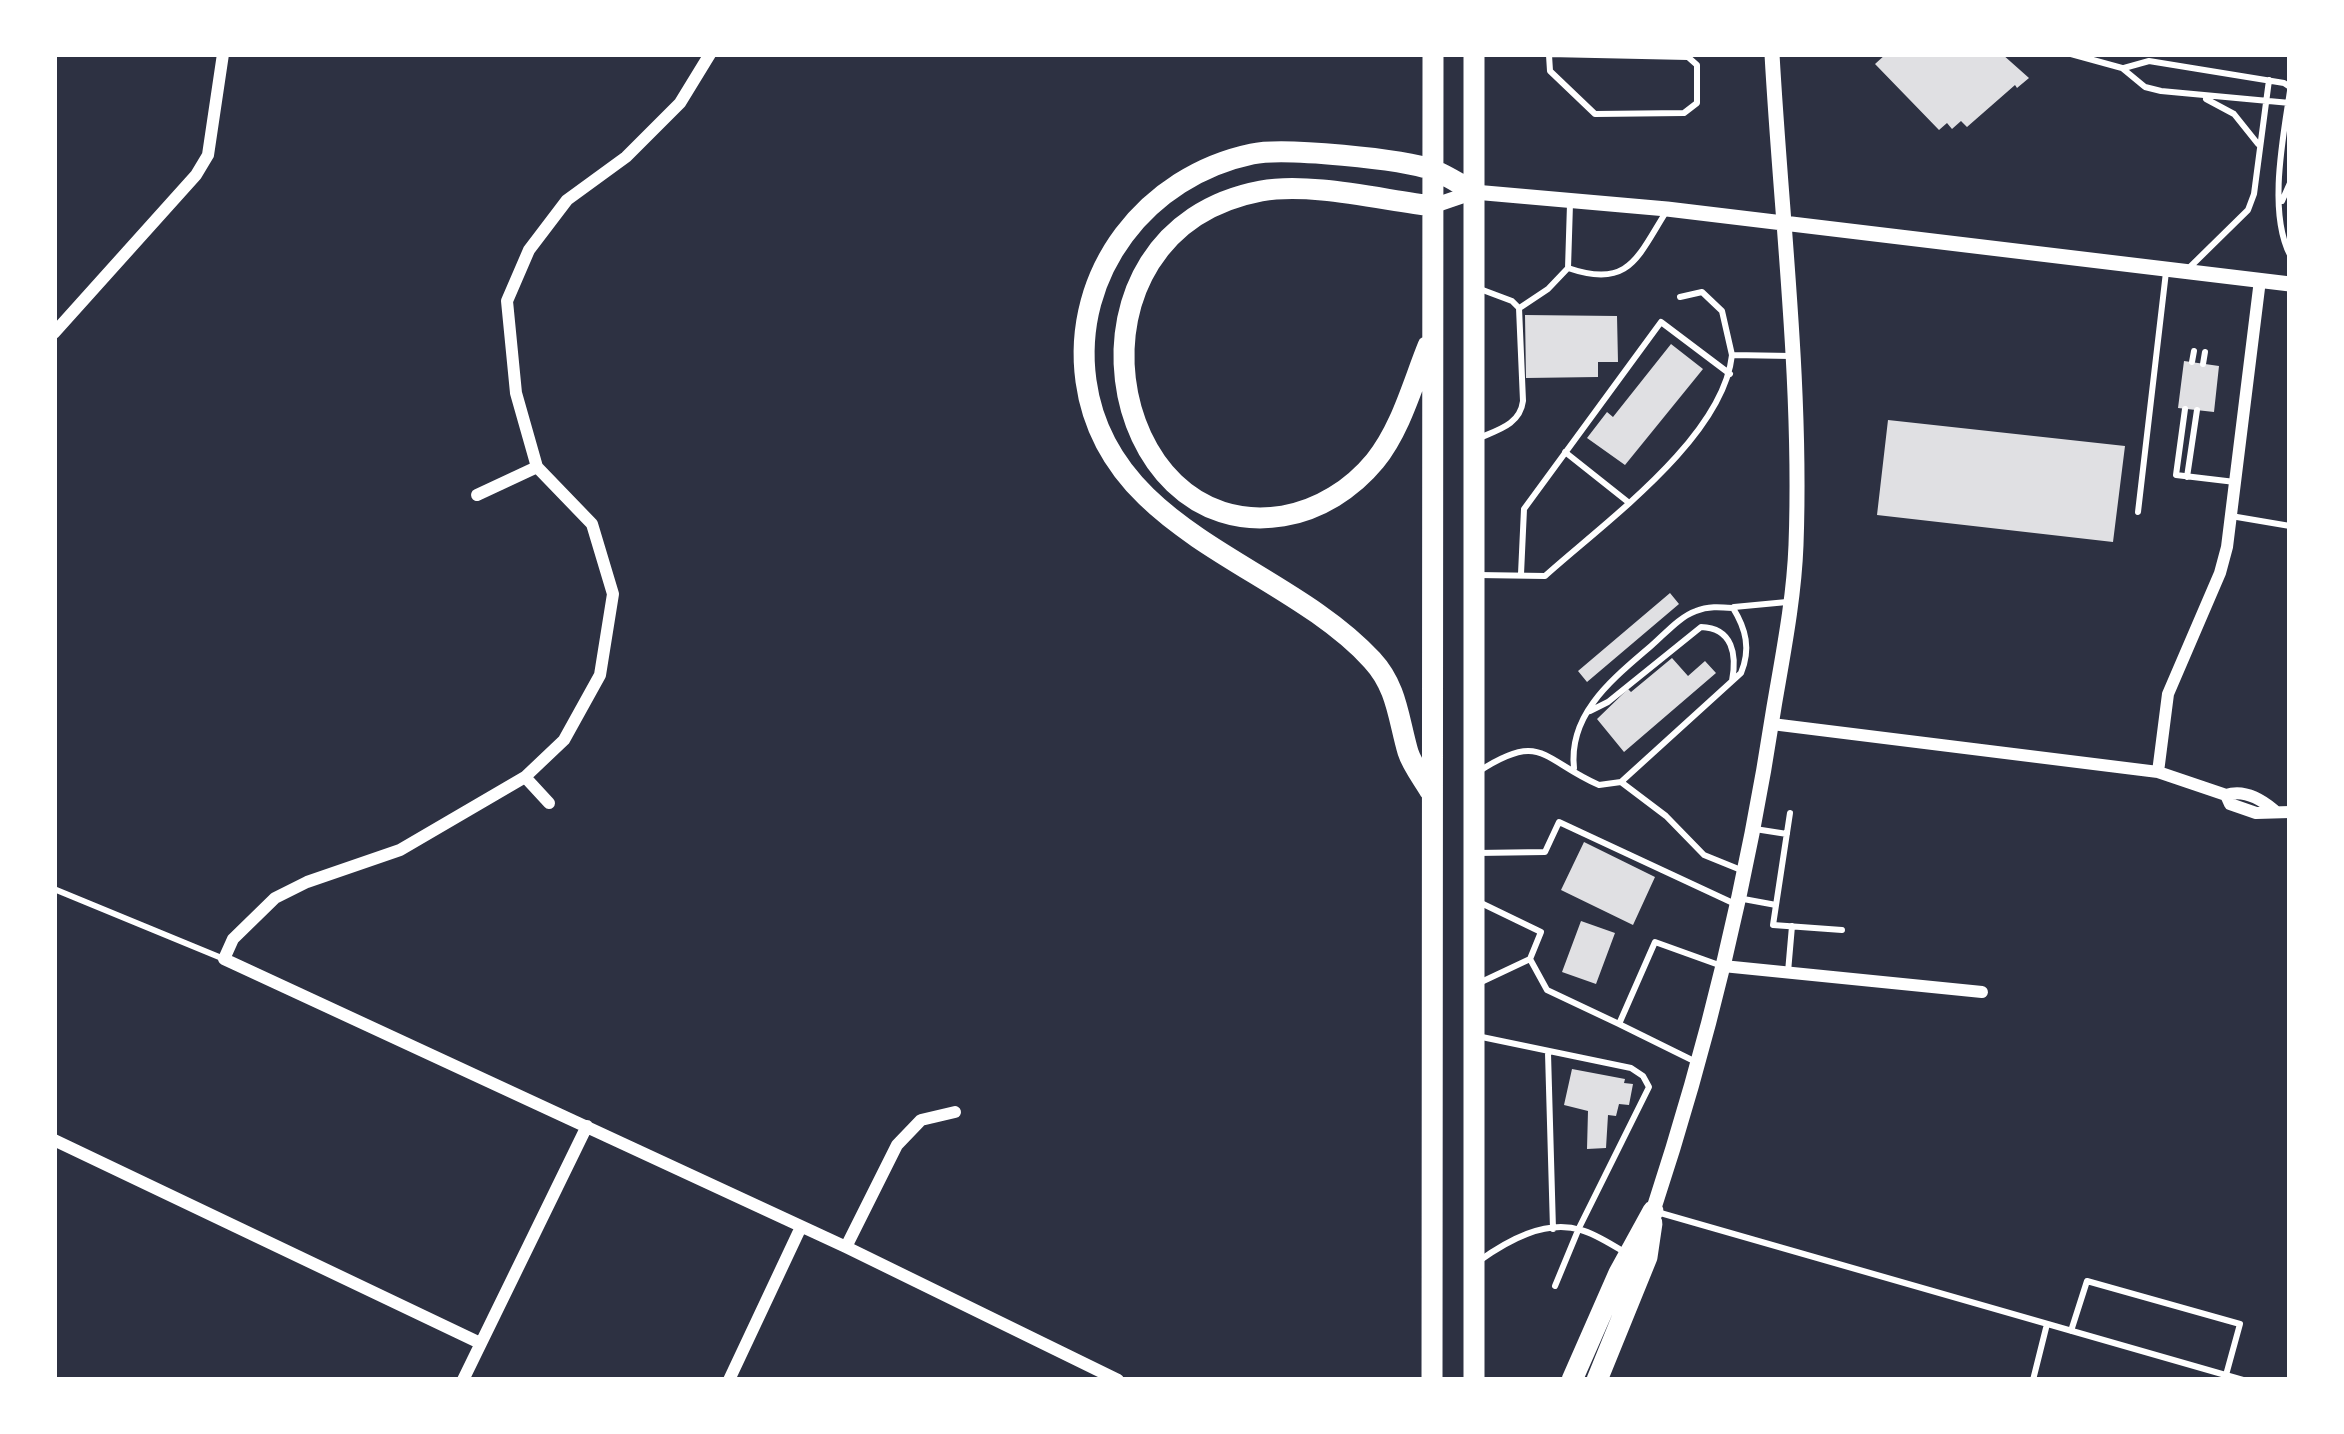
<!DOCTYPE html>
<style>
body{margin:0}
#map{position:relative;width:2344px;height:1434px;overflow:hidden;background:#2d3142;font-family:Barlow,sans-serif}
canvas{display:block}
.frame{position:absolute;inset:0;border:57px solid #fff;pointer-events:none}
</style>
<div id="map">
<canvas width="2344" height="1434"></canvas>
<div class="frame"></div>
</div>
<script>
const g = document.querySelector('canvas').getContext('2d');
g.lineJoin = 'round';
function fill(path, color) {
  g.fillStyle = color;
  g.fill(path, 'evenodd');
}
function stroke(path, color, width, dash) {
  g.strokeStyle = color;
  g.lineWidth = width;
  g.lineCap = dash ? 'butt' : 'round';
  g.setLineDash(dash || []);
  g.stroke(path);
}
const building = new Path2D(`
 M1886,54h116l27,24 -12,10 -2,-3 -48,42 -6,-6 -9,8 -5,-6 -8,7 -64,-66z
 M1525,315l92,1 1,46h-20v15l-72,1z
 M1671,344l32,25 -78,96 -38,-27 20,-26 6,5z
 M2184,361l35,5 -5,46 -36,-4z
 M1888,420l237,26 -12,96 -236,-27z
 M1670,593l9,11 -92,78 -9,-11z
 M1672,658l16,18 17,-15 11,12 -92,79 -27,-33 31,-30 3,3z
 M1584,842l71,35 -22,48 -72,-35z
 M1581,921l34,12 -19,51 -34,-12z
 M1572,1069l53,10 -1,4 9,1 -4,21 -10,-1 -3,12 -8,-1 -2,33 -19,1 1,-38 -24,-6z`);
const service = new Path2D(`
 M1549,54l139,3 9,8v38l-13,10 -89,1 -45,-43 -1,-16
 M2071,54l51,14 23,19 16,4 129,12
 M2124,68l25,-7 135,22 6,4
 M2290,91c-7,47 -22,121 0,164
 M2206,99l28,15 24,30
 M2282,201l8,-18
 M2191,266l57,-56 6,-16 15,-114
 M1568,268c61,21 69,-10 98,-56
 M1680,297l22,-5 20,19 10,44 59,1
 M1521,307l27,-18 20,-21 2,-64
 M2192,362l2,-11
 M2203,364l2,-12
 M2185,409l-9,66 59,7
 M1477,439c20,-9 43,-14 46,-38l-4,-93 -7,-7 -32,-12
 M1565,452l63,50
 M2187,477l10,-67
 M2138,512l28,-240
 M2231,516l59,10
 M1521,574l3,-65 137,-187 69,52
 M1478,575l67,1c60,-54 178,-138 187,-221
 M1734,607l53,-5
 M1590,711l18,-9 93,-75c32,1 36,28 31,54
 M1478,772c64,-42 64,-12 121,13l22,-3 120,-109c10,-24 5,-44 -8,-65 -13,-1 -25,-2 -37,3 -17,6 -31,23 -45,35 -37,32 -83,67 -77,122
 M1621,782l45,34 38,39 37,15
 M1790,813l-17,112 69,5
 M1755,829l32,5
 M1477,853l68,-1 14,-30 174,81
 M54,889l170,70
 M1738,898l38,7
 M1530,959l17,31 72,34
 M1788,972l4,-46
 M1477,984l53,-25 11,-27 -60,-29
 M1477,1036l154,32 12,8 6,11 -70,141 -24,58
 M1548,1053l5,176
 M1696,1062l-77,-38 36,-82 64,23
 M1657,1212l586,168
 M1479,1261c28,-20 66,-42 102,-31 15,4 31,15 45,23
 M2071,1331l16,-50 153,43 -14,51
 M2033,1380l14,-56`);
const minor = new Path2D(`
 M710,54l-30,49 -54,54 -59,43 -38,50 -22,51 9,92 21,74 55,57 21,70 -13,81 -36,65 -39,37 -125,73 -93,32 -32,16 -42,41 -9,20 622,288 272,133
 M54,333l142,-158 12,-20 15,-101
 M477,495l60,-28
 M1772,724l386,48 68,23c18,-6 35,4 48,15
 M2158,772l10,-78 52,-121 7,-26 33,-267
 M525,777l24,26
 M2226,795l4,9 26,9 34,-1
 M1723,966l259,26
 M54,1140l426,203
 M846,1247l51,-102 24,-25 34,-8
 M463,1380l124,-254
 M729,1380l71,-151`);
const tertiary = new Path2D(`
 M1433,206l41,-14 193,17 623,75
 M1653,1211c54,-164 95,-333 121,-504 9,-53 20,-108 22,-162 6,-163 -15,-329 -24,-491`);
const trunk = new Path2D(`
 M1474,54v1326
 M1428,346c-15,37 -27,83 -53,115 -23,28 -56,49 -92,55 -179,29 -234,-285 -22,-325 50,-9 121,9 172,15
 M1430,791c-7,-12 -18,-26 -22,-39 -10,-35 -11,-65 -36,-92 -89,-97 -265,-126 -286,-279 -15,-109 61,-205 166,-227 31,-7 151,5 181,16 14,5 28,15 41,22
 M1432,1380l1,-1326
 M1572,1380l47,-107 34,-62
 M1597,1380l50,-123 5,-34`);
fill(building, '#e0e0e3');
stroke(service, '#fff', 6);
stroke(minor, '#fff', 12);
stroke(tertiary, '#fff', 15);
stroke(trunk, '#fff', 21);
</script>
